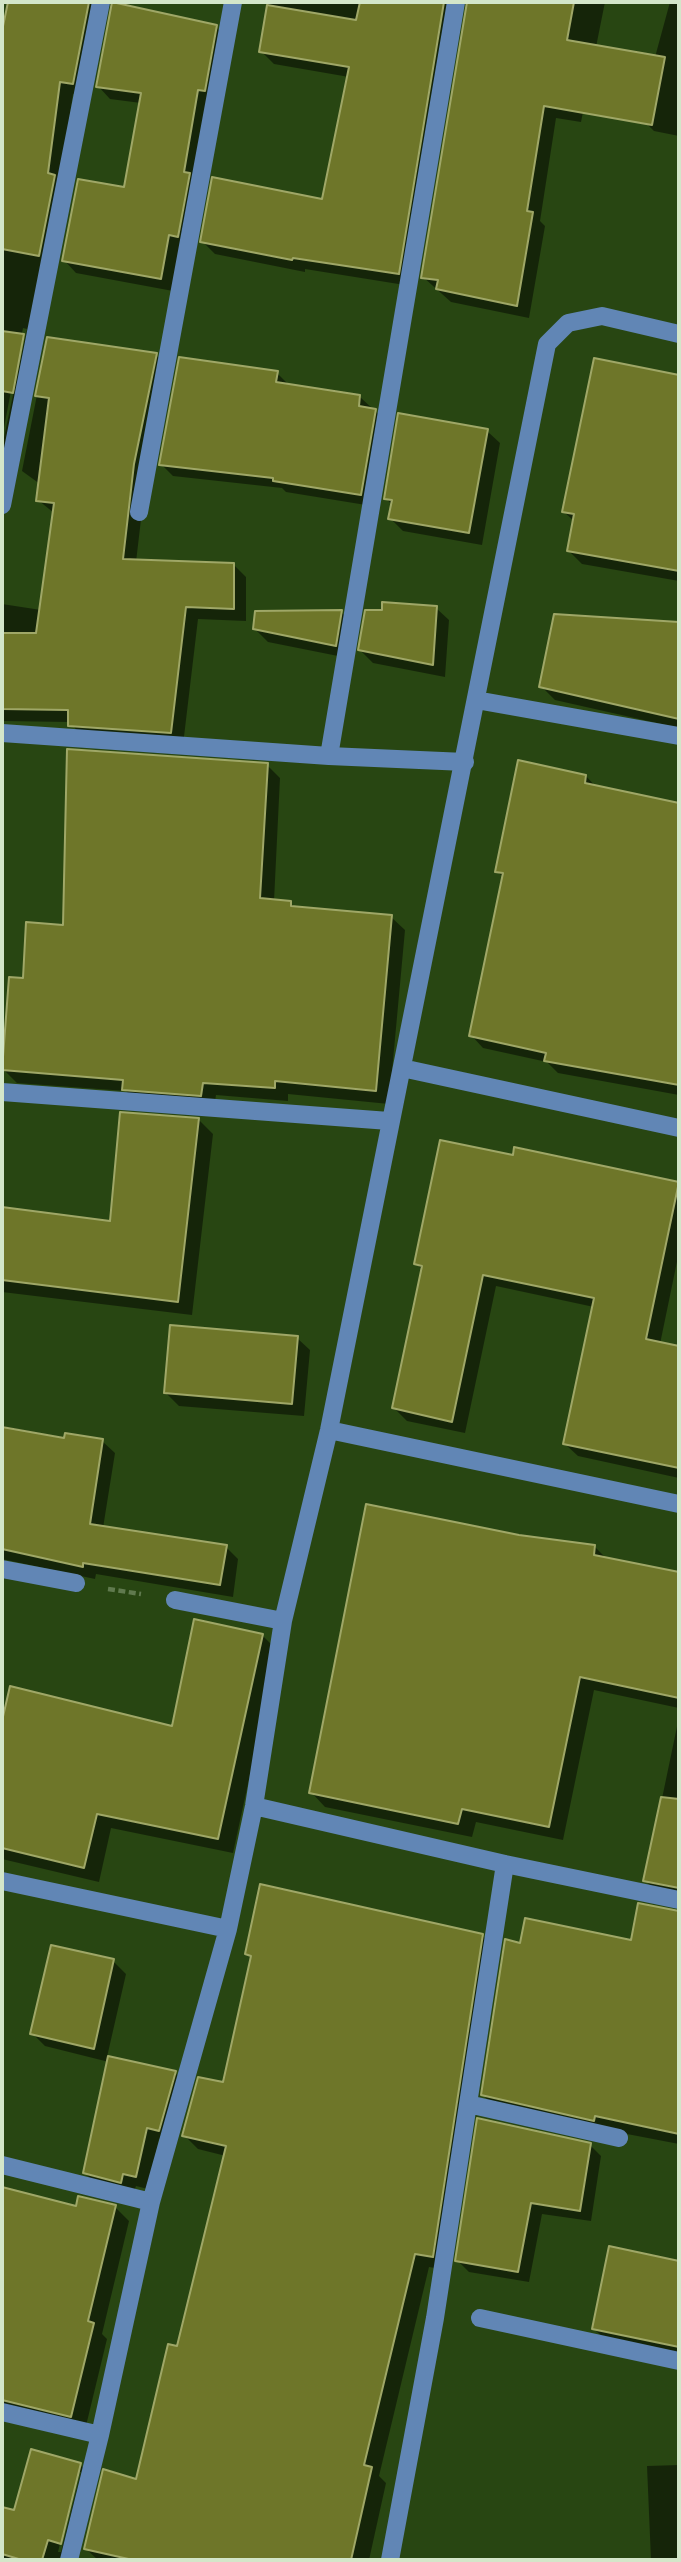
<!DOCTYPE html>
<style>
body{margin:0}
#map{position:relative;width:681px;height:2562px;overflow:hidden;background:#284612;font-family:"Times New Roman",serif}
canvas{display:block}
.frame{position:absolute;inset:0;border:4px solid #d3e6c9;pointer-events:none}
</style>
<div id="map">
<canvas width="681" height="2562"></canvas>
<div class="frame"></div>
</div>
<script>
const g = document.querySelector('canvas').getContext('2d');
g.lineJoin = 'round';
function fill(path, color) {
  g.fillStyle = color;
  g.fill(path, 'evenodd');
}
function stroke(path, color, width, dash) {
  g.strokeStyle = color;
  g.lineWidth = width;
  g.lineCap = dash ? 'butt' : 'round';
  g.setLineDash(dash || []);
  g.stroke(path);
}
const shadow = new Path2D(`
 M10,2h92l-16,94 -13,-2 -13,88 -58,295v-30l25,-118 -4,-1 -21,110v-398z
 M269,2h184l-42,284 -106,-17v3l-90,-18 -13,-13 121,-40 26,-124 -75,-13 -13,-13z
 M468,2h137l-24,120 -25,-4 -16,103 5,5 -16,92 -78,-16 -28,-25z
 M670,2h9v134l-25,-5 -15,-15z
 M216,27l13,13 -56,251 -97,-18 -12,-13 61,-71 16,-86 -31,-4 -12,-13z
 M48,339l108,16 13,13 -23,109 -10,85 98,3 12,12v44l-48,-2 -15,126 -100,-7 -13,-16 -68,-1v-117l39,6 13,-97 -16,-13 2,-16 -18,-13z
 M277,373l11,11 72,13 27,25 -15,84 -86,-14 -4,-4 -109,-12 -12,-12z
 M675,376l4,5v200l-97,-17 -14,-14 6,-29 -10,-9z
 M487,431l13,12 -18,102 -79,-14 -13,-13 2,-13 -6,-7z
 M436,608l13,12 -4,57 -72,-14 -13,-13z
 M341,612l13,12 -6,34 -80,-16 -13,-13z
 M555,616l124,8v104l-124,-28 -14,-14z
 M267,765l13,13 -6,123 16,2 6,5 95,9 14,13 -16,174 -101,-10v7l-72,-6 -2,13 -77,-6 -11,-11 -109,-8 -14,-14 21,-89 41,-54z
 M586,776l11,12 82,17v290l-121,-22 -11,-11 -64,-14 -12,-13 33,-157 -7,-7z
 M199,1120l14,14 -21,181 -190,-23v-83l110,14z
 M514,1157l165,28v67l-19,92 19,4v130l-101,-22 -13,-12 29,-137 -98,-21 -31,147 -58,-12 -13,-13 29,-137 -7,-8z
 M297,1338l13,12 -6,66 -125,-10 -13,-13z
 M2,1426l64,12 36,3 13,12 -12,75 123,19 12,12 -5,38 -137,-23 -1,5 -93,-20z
 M519,1537l76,10 12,12 72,15v134l-85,-18 -31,150 -87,-18 -4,15 -147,-30 -14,-15z
 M263,1636l14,14 -44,203 -122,-25 -12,54 -97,-23v-130l9,-40 162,39z
 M679,1717v182l-20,-4 -14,-15z
 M679,1912v232l-182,-35 -14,-14 39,-150 110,-3z
 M482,1935l14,15 -49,320 -18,-3 -50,209 7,7 -17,77h-271l-13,-12 53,-67 40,-133 48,-192 -28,-7 -14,-14 40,-51 28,-125 -5,-5z
 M113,1961l13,13 -19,83 68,16 13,13 -16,56 -13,-3 -11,50 -12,-3 -3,8 -35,-8 -13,-13 24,-111 -64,-16 -13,-13z
 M590,2145l11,11 -10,65 -49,-7 -13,68 -60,-10 -12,-12z
 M2,2189l75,19 38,-1 14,14 -27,113 5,5 -22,91 -83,-19z
 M611,2248l68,14v97l-68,-14 -17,-16z
 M80,2465l15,14 -33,81h-60v-51l13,4zM77,2472h4l-20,80h-3z
 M679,2465v95h-28l-4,-94z`);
const building = new Path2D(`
 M8,2h81l-16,82 -13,-2 -12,91 7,2 -16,81 -37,-7v-218z
 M112,2l105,23 -12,66 -7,-1 -14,82 6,1 -12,64 -9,-2 -8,44 -99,-18 16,-82 46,8 17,-94 -45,-6z
 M360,2h84l-45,272 -106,-16 -1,2 -92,-18 12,-65 110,22 27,-132 -90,-15 8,-47 89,15z
 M467,2h107l-7,38 98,17 -13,68 -108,-19 -17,105 6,1 -16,94 -81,-17 2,-9 -17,-2z
 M2,331l22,3 -11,59 -11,-2z
 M47,337l110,16 -23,111 -11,95 111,4v46l-48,-2 -15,126 -103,-7v-16l-66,-1v-76h34l18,-130 -18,-2 13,-103 -14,-2z
 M179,357l99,14 -2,11 84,13 -1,11 17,3 -15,86 -88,-14v-3l-114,-13z
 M594,358l85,17v196l-112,-20 7,-37 -12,-2z
 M398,413l90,16 -19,104 -81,-14 4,-19 -8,-1z
 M382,602l55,4 -4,59 -75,-15 7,-40h17z
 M342,610l-6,36 -83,-17 2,-18z
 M554,614l125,8v97l-140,-32z
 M67,749l201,14 -8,135 31,3v5l101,9 -16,176 -101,-10v7l-72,-5 -2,13 -79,-6 1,-10 -121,-10 7,-93 14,1 3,-56 37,3z
 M518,760l68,15 -1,8 94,20v282l-135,-24 2,-8 -77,-17 34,-163 -8,-1z
 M120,1112l79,6 -21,184 -176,-22v-73l108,14z
 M440,1140l73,15 1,-8 165,35 -33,157 33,7v122l-116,-24 31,-146 -111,-23 -31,147 -60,-14 30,-142 -8,-2z
 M170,1325l128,11 -6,68 -128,-11z
 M2,1427l62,11 1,-5 38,6 -13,85 137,21 -7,40 -137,-22v4l-81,-18z
 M366,1504l153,31 76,10 -1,10 85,17v126l-99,-21 -31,150 -87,-18 -4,15 -149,-31z
 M194,1619l69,15 -45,205 -121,-25 -13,54 -82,-20v-127l8,-35 162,40z
 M661,1797l18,2v89l-36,-7z
 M260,1884l223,50 -50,323 -18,-3 -51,211 8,2 -21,93h-218l-49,-11 19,-80 33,10 32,-135 9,2 49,-200 -44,-10 16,-59 25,5 28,-126 -6,-2z
 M638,1903l41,8v223l-84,-18 -1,5 -113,-26 24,-156 15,4 5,-25 106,22z
 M51,1945l63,14 -20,90 -64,-15z
 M108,2056l68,15 -17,60 -12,-3 -11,49 -13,-3 -2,9 -38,-10z
 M477,2118l114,25 -11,68 -49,-8 -13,69 -63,-11z
 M2,2187l74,19 2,-10 38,9 -28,116 6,2 -23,94 -69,-17z
 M609,2246l70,15v86l-87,-18z
 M31,2449l50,14 -20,81 -13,-4 -6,20h-20l-20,-6v-47l12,3z`);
const path = new Path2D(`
 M108,1589l33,5`);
const minor = new Path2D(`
 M2,505l99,-503
 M139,512l94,-510
 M476,700l203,36
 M2,733l327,23 136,6
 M329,756l127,-754
 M402,1068l277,60
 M2,1092l387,29
 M329,1430l350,74
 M2,1569l74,14
 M175,1600l108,21
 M254,1806l251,58 174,36
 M2,1881l226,48
 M468,2104l151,34
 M2,2165l149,37
 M480,2318l199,43
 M2,2412l98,23
 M69,2560l31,-125 51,-233 77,-273 26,-123 29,-185 46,-191 218,-1086 21,-21 34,-7 77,18
 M390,2560l45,-242 70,-454`);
fill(shadow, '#0007');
fill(building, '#6e7629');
stroke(building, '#9fa767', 2);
stroke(path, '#607a4e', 4.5, [7, 3.5]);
stroke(minor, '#6186b5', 18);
</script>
